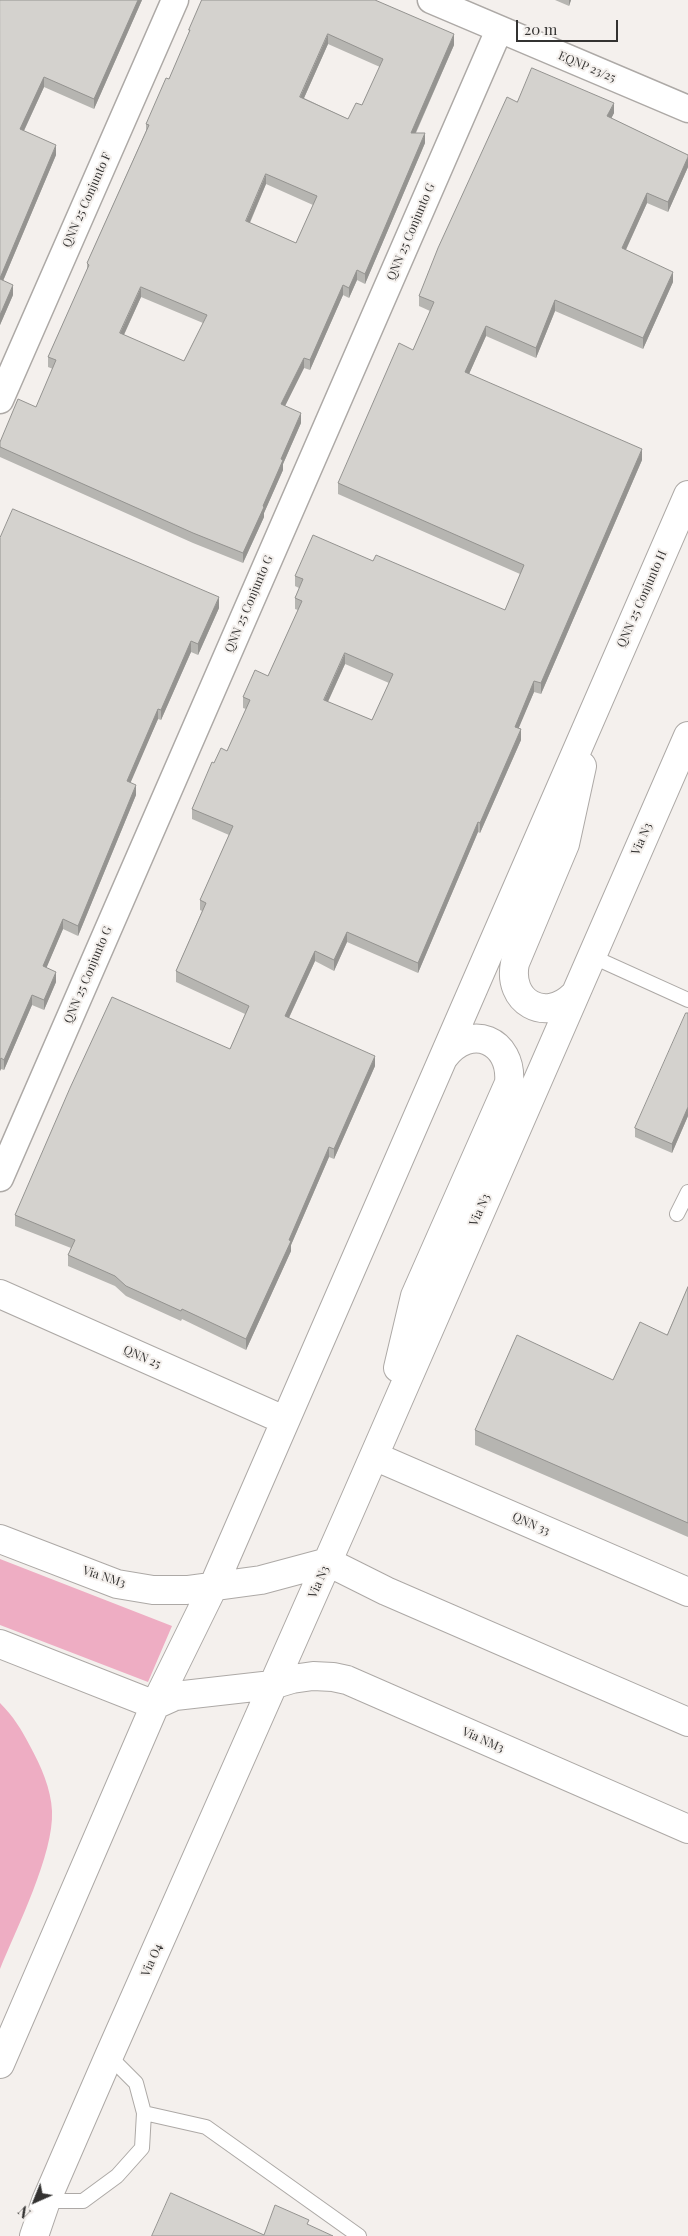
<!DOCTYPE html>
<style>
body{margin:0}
#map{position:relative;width:688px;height:2236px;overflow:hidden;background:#f4f0ed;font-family:"Playfair Display",serif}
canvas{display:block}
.north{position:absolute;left:10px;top:2176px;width:50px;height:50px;-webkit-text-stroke:4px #f4f0ed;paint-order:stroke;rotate:224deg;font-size:14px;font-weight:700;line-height:20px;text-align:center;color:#333231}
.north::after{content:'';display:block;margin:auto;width:18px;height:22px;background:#333231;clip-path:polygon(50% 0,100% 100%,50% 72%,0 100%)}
.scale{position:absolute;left:516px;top:20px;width:102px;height:22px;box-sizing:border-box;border:2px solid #333231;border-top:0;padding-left:6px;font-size:15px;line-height:18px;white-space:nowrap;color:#333231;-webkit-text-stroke:4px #f4f0ed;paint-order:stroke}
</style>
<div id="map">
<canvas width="688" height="2236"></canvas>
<div class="north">N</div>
<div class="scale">20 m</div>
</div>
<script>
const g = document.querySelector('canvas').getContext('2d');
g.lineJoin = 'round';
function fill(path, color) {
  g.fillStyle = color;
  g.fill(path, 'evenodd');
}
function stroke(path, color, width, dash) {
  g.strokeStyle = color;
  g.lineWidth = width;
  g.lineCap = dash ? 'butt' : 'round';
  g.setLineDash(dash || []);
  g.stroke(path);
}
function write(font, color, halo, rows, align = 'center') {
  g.font = font + ' "Playfair Display",serif';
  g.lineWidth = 4;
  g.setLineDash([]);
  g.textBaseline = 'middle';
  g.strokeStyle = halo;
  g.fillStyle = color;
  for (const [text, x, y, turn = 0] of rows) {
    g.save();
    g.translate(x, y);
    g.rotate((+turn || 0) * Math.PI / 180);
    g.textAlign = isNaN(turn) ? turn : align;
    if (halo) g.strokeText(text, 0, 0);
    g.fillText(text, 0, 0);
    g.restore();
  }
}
const green = new Path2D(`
 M0,1559l172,67 -24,56 -148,-57z
 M0,1703c14,14 21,26 30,43 11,20 21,43 22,65 2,43 -35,116 -52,158z`);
const lane = new Path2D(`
 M591,956l97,44
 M677,1214l11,-22
 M144,2113l62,14 153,109
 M46,2201h37l34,-25 25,-28 2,-35 -8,-30 -27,-27`);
const street = new Path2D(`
 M431,0l257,109
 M0,400l175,-400
 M0,1178l499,-1148`);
const secondary = new Path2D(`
 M573,996c-28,27 -66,6 -58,-33l50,-119 17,-78
 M0,1294l284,126
 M398,1368l17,-72 94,-213c4,-43 -39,-61 -65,-26
 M374,1456l314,136
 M0,1539l117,45 36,6h34l74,-10 67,-18
 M328,1562l58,29 302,131
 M0,1644l155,61
 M155,1705l20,-9 97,-11 20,-6 21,-3 20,1 14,3 341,149
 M0,2064l155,-359 58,-118 475,-1092
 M34,2236l12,-35 63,-145 237,-536 342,-784`);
const wall = new Path2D(`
 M0,0h142l-48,109 -50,-22 -20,44 32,24 -53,126 10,14 -13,30z
 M202,0l252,45 -38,88 9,10 -60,141 -8,-4 -8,18 -6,-3 -33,75 -6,-2 -19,38 16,17 -18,41v6l-19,43v4l-21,46 -50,-20 -193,-86v-15l36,-35 17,-38 -5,-2v-10l39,-87v-7l59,-132v-7l23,-45 20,-45v-4zM328,44l52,23 -18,38 -14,14 -44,-21zM266,184l47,21 -17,38 -46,-20zM141,297l62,26 -19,38 -60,-26z
 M555,0h16l-2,6z
 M517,102l97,11 -3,5 77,37v12l-20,45 -21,-9 -21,47 47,32 -30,67 -88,-38 -19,47 -50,-22 -17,38 173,86 -101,234 -7,-2 -16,36 3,12 -41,93 -2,-1 -60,141 -71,-31 -13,29 -19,-10 -26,57 86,48 -41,93 -5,-2 -38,88v6l-45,99 -64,-31 -1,2 -55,-25 -11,-10 -47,-20v-11l3,-7 -56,-22v-11l215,-166 15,-35 -69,-32v-11l26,-60 -2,-1v-10l29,-65 -37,-16v-10l22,-46 13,-12 19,-42 -3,-1v-11l25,-21 30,-66 -3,-1v-11l4,-10 -4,-2v-10l78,-15 132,49 15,-36 -182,-80v-11l75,-133 17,-39 -11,-5v-10zM345,664l44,19 -17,37 -44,-18z
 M0,538l219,70 -21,47 -7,-3 -30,68 -3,-1 -28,63 6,13 -58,141 -15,-7 -17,39 10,14 -12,28 -12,-5 -28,65 -3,-1 -1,2z
 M688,1013v103l-16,37 -37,-16v-9z
 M688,1287v250l-213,-92v-15l138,-50 54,-45z`);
const shadedWall = new Path2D(`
 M138,0h4l-48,109v-10z
 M569,0h2l-2,6z
 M328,34v10l-28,63v-10z
 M454,34v11l-43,98v-10z
 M44,77v10l-24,52v-10z
 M614,103v10l-7,14v-11z
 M425,133v10l-60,141v-10z
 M56,145v10l-56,133v-10z
 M688,157v10l-20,45v-10z
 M266,174v10l-20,47v-10z
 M647,193v10l-25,55v-10z
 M357,270v10l-8,18v-10z
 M673,272v10l-30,67v-11z
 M13,285v10l-13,30v-10z
 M343,285v10l-33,75v-10z
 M141,287v10l-21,46v-10z
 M555,300v11l-19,47v-10z
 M486,326v10l-21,47v-11z
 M304,358v10l-23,46v-10z
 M301,413v10l-18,41v6l-19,43v4l-21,46v-10l38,-94z
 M642,449v11l-101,234v-11z
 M219,597v11l-21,47v-11z
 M191,641v11l-30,68v-10z
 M345,653v11l-21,46v-10z
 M534,681v11l-19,45v-10z
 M158,709v10l-31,72v-10z
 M521,729v11l-41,93v-10z
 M136,785v10l-58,141v-10z
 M478,822v10l-60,141v-10z
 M63,919v10l-20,47v-10z
 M347,932v10l-13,29v-11z
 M315,951v10l-30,65v-10z
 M56,972v10l-12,28v-10z
 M32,995v10l-28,65v-10z
 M375,1056v10l-41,93v-10z
 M1,1058v11l-1,2v-11z
 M688,1107v9l-16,37v-9z
 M329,1147v10l-38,88v6l-45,99v-11z`);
const building = new Path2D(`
 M0,0h138l-44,99 -50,-22 -24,52 36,16 -56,133z
 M202,0h173l79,34 -43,99h14l-60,141 -8,-4 -8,18 -6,-3 -33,75 -6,-2 -23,46 20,9 -20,46 2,1 -20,46 1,1 -21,46 -50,-20 -193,-86v-5l18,-43 18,8 20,-47 -8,-3 41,-92 -2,-2 62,-138 -3,-1 20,-46 3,1 21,-49h-1zM328,34l55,25 -21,46 -6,-2 -8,16 -48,-22zM266,174l51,22 -21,47 -50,-22zM141,287l66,28 -23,46 -64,-28z
 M532,68l82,35 -7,13 81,39v2l-20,45 -21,-9 -25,55 51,24 -30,66 -88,-38 -19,48 -50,-22 -21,46 177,77 -101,234 -7,-2 -19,46 6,2 -41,94 -2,-1 -60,141 -71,-31 -13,28 -19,-9 -30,65 90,40 -41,93 -5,-2 -40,93 2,1 -45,98 -64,-30 -1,2 -55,-25 -11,-10 -47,-21 7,-15 -60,-25 55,-127 42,-91 118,52 19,-43 -73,-35 30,-68 -6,-3 33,-74 -41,-17 20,-47 2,1 7,-15 6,3 23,-51 -7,-3 12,-27 13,6 34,-75 -7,-3 8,-19 -8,-3 18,-41 60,26 3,-6 129,55 19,-45 -186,-82 61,-140 14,7 21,-48 -15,-6 19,-48 69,-151 10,5zM345,653l48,21 -21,46 -48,-20z
 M0,279l13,6 -13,30z
 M13,509l206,88 -21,47 -7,-3 -30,69 -3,-1 -31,72 9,4 -58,141 -15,-7 -20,47 13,6 -12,28 -12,-5 -28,65 -3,-2 -1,2v-522z
 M686,1013h2v94l-16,37 -37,-16z
 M688,1287v236l-213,-93 42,-95 96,45 27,-58 27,13z
 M171,2193l93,42 11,-30 34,15 -2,4 26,12h-181z`);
const streetNames = [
 ["EQNP 23/25",587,67,23],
 ["QNN 25 Conjunto F",87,200,-66],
 ["QNN 25 Conjunto G",411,232,-67],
 ["QNN 25 Conjunto H",642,599,-66],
 ["QNN 25 Conjunto G",249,604,-67],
 ["Via N3",642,839,-66],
 ["QNN 25 Conjunto G",88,975,-67],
 ["Via N3",480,1210,-66],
 ["QNN 25",142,1357,24],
 ["QNN 33",531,1524,24],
 ["Via NM3",104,1577,18],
 ["Via N3",319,1582,-66],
 ["Via NM3",483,1740,24],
 ["Via O4",152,1960,-66]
];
fill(green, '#eeadc3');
stroke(lane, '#ada9a6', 16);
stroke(street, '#ada9a6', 29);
stroke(secondary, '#ada9a6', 30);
stroke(lane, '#fff', 14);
stroke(street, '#fff', 26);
stroke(secondary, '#fff', 28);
fill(wall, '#b6b5b1');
fill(shadedWall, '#949390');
fill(building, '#d4d2ce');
stroke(building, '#949390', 1);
write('12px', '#333231', '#f4f0ed', streetNames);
</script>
